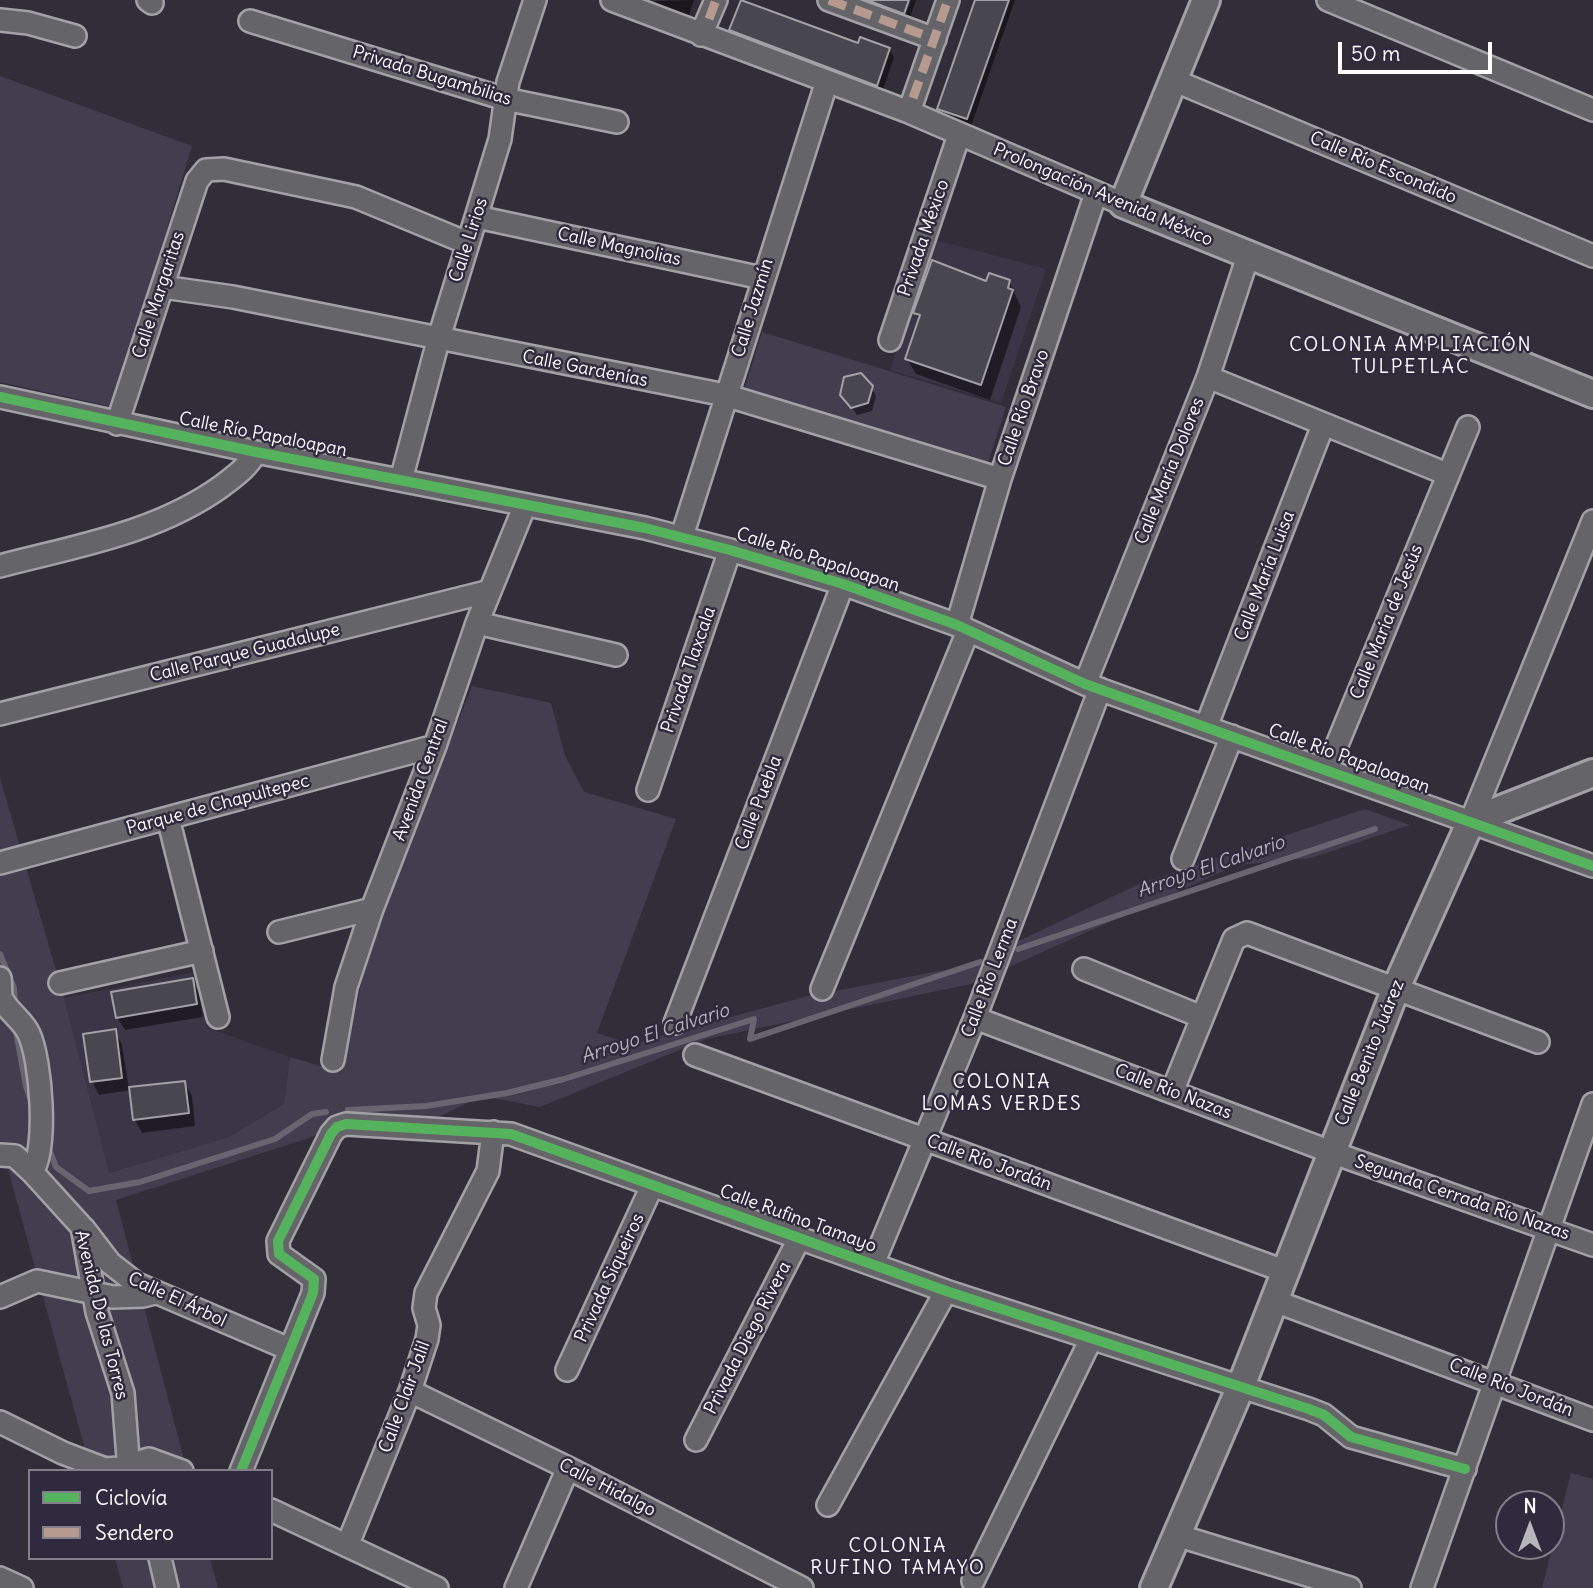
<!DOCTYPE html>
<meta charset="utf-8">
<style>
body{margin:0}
#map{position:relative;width:1593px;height:1588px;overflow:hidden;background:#312e39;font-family:Delius,sans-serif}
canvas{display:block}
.legend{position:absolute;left:28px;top:1469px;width:245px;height:91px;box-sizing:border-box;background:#2f2a3d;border:2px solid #827f8b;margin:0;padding:9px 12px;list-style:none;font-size:21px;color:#fff}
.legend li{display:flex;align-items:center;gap:14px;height:35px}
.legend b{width:35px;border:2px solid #827f8b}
.north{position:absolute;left:1495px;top:1490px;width:70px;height:70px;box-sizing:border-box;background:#2f2a3d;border:2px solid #827f8b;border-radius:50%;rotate:0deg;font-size:19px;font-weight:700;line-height:28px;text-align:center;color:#fff}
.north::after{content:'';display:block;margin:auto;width:24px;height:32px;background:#b7b6ba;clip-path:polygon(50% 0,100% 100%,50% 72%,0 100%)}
.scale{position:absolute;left:1338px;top:42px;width:154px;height:32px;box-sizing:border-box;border:4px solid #fff;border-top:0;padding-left:9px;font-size:21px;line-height:24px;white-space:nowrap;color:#fff;-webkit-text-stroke:5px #2f2a3d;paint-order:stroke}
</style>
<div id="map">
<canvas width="1593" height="1588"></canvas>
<ul class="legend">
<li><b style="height:9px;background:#56b35d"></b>Ciclovía</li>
<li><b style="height:9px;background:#b69a8f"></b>Sendero</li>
</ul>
<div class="north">N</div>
<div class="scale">50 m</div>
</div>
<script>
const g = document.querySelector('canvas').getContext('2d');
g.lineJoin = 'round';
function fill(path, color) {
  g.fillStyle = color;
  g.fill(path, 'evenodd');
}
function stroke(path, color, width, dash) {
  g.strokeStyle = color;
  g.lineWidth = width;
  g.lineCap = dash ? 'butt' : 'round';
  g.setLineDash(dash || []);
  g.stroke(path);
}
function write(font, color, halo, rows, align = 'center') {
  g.font = font + ' Delius,sans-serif';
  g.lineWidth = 5;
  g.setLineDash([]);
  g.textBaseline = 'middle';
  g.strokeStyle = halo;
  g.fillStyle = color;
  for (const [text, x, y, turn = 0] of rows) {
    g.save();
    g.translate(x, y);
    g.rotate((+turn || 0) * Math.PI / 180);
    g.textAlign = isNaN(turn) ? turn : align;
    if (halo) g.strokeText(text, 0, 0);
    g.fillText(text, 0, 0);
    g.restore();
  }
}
const built = new Path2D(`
 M936,240l110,29 -45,134 -111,-33z
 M195,972l12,56 83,29 -6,47 -55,33 -121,36 -44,-175z`);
const green = new Path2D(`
 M0,76l192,70 -79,261 -113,-25z
 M762,332l244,75 -18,56 -243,-75z
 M472,686l79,17 14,53 19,36 92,27 -79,214 34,11 177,-48 158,-30 173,-82 226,-75 45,16 -99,33 -74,7 -266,119 -265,55 -166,68 -58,-11 -52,25 -76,-3 -45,20 -193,62 71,271h-96l-91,-331v-362l64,220 45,175 120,-36 55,-33 6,-47 51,15 29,-126z
 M1571,1473l22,6v109h-51z
 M115,1558h95l8,30h-95z`);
const shadow = new Path2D(`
 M694,0l-7,20 -27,-10 -5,-9z
 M873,0h34l-6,18 -24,-8z
 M911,0h5l-7,21 -5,-2z
 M976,0h39l-44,126 -27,-9 -5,-9z
 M731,30l158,19 5,8 -12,36 -146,-55z
 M1009,281l12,26 -31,93 -74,-26 -9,-15 13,-38 -5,-8z
 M871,387l5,9 -4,15 -15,4 -15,-21z
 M192,980l7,13 4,24 -78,13 -8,-13z
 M115,1031l7,14 7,44 55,-6 8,13 3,30 -53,7 -7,-13 -4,-30 -32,5 -7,-14z`);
const stream = new Path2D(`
 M1018,949l357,-120
 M0,954l14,34 1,17
 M15,1026l11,60 6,18
 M348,1110l78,-4 81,-13 57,-14 190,-60 -4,20 230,-77
 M47,1144l9,23 33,24 51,-9 135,-43 37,-25 14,-2`);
const building = new Path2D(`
 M741,0l117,43 2,-6 30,11 -13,38 -148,-56z
 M867,0h42l-5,14z
 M975,0h34l-42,119 -30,-10z
 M932,260l54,21 3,-8 21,7 -2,8 5,2 -32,95 -76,-26 15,-44 -7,-2z
 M861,373l12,13 -5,17 -17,5 -11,-13 4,-18z
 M193,978l4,26 -81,14 -5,-26z
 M116,1029l6,49 -32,4 -7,-48z
 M185,1081l4,32 -56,7 -4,-33z`);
const minor = new Path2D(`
 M148,0l4,3
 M612,0l297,112 214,92
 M829,0l106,39
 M1328,0l265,110
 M0,20l28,3 47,13
 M250,21l255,78 112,23
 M701,35l15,-35
 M1173,80l420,176
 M909,112l39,-112
 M477,217l285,61
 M163,287l70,10 492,98 275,84
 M890,340l69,-205
 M1208,377l239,97
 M0,397l256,55 389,76 85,22 113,34 114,41 128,59 508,182
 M117,424l80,-243 9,-11 18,-1 132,28 111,46
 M401,480l37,-139 62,-202 8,-57 27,-82
 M682,536l145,-455
 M0,566c76,-20 157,-33 222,-80 13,-10 26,-19 34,-34
 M477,623l139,32
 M957,625l43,-146 96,-286
 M1085,684l123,-307 40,-121
 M0,714l490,-123
 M1206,727l117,-302
 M1327,769l141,-342
 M648,790l82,-240
 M168,818l50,199
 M1471,821l122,-300
 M1183,859l49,-123
 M0,863l435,-117
 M279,932l93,-23
 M1084,969l118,48
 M0,978c1,6 0,16 2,21 6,13 21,21 27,35 12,26 19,114 3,138l50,55 15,85 26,81 6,78
 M60,983l142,-32
 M822,989l146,-358
 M975,1018l356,134 262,93
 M675,1023l168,-439
 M695,1055l589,216
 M333,1060l13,-73 26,-78 63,-163 42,-123 48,-118
 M1172,1092l62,-153 13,-6 291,109
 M0,1155l15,1 17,16
 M84,1229l26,34 27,21 152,65
 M873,1264l102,-246 125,-329
 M0,1297l37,-16 76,16 30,-1 12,-3
 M1272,1300l321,120
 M567,1370l85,-184
 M410,1391l158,77 234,120
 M0,1422l63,31 42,16 14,-1 30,-9 33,12
 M696,1440l104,-203
 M241,1471l72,-178 1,-14 -35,-25 -1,-13 53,-107 6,-7 9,-3 165,10 435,157 363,118 15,6 27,22 114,32
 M828,1505l118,-214
 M271,1510l166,78
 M1176,1535l174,53
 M347,1546l63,-155 17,-52 2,-14 -5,-17 2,-15 62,-122 5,-39
 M160,1558l7,30
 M0,1578l22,10
 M973,1581l118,-242
 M516,1588l52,-120
 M1422,1588l171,-484`);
const tertiary = new Path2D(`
 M1206,0l-83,204 470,190
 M1154,1588l87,-202 155,-398 75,-167 122,-48`);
const quiet = new Path2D(`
 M829,0l106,39
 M709,19l7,-19
 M913,98l35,-98`);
const cycleway = new Path2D(`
 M0,397l256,55 389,76 85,22 113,34 114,41 128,59 508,182
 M241,1471l72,-178 1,-14 -35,-25 -1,-13 53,-107 6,-7 9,-3 165,10 435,157 363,118 15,6 27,22 114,32`);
const streetNames = [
 ["Privada Bugambilias",432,76,17],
 ["Calle Río Escondido",1383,168,23],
 ["Prolongación Avenida México",1103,195,23],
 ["Privada México",924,238,-71],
 ["Calle Lirios",469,240,-72],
 ["Calle Magnolias",619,247,12],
 ["Calle Margaritas",159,295,-72],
 ["Calle Jazmín",753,308,-73],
 ["Calle Gardenías",585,369,11],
 ["Calle Río Bravo",1024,408,-71],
 ["Calle Río Papaloapan",263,435,11],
 ["Calle María Dolores",1170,471,-68],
 ["Calle Río Papaloapan",818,560,18],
 ["Calle María Luisa",1265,576,-69],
 ["Calle María de Jesús",1387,622,-68],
 ["Calle Parque Guadalupe",245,653,-14],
 ["Privada Tlaxcala",689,670,-71],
 ["Calle Río Papaloapan",1349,759,20],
 ["Avenida Central",421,780,-70],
 ["Calle Puebla",759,803,-69],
 ["Parque de Chapultepec",218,805,-15],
 ["Calle Río Lerma",990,978,-69],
 ["Calle Benito Juárez",1370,1053,-68],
 ["Calle Río Nazas",1173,1092,21],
 ["Calle Río Jordán",989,1163,20],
 ["Segunda Cerrada Río Nazas",1462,1198,19],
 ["Calle Rufino Tamayo",798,1219,20],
 ["Privada Siqueiros",610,1278,-65],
 ["Calle El Árbol",177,1300,25],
 ["Avenida De las Torres",101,1315,76],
 ["Privada Diego Rivera",748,1338,-63],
 ["Calle Río Jordán",1511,1388,21],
 ["Calle Clair Jalil",405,1397,-70],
 ["Calle Hidalgo",607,1488,27]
];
const neighbourhoodNames = [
 ["COLONIA AMPLIACIÓN",1411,346],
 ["TULPETLAC",1411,368],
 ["COLONIA",1002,1083],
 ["LOMAS VERDES",1002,1105],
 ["COLONIA",898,1547],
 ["RUFINO TAMAYO",898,1569]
];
const waterNames = [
 ["Arroyo El Calvario",1211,867,-19],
 ["Arroyo El Calvario",655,1034,-18]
];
fill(built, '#3b3647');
fill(green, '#433e4f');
fill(shadow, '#0007');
stroke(stream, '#686571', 6);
fill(building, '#48464e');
stroke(building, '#a2a1a6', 2);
stroke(minor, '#a2a1a6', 26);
stroke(tertiary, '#a2a1a6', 32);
stroke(minor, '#656469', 21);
stroke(tertiary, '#656469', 26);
stroke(quiet, '#b69a8f', 9, [18, 9]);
stroke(cycleway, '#56b35d', 10);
write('18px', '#fff', '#2f2a3d', streetNames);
g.letterSpacing = '2px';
write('19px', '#fff', '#2f2a3d', neighbourhoodNames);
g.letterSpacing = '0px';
write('italic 19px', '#b6b4bb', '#2f2a3d', waterNames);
</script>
